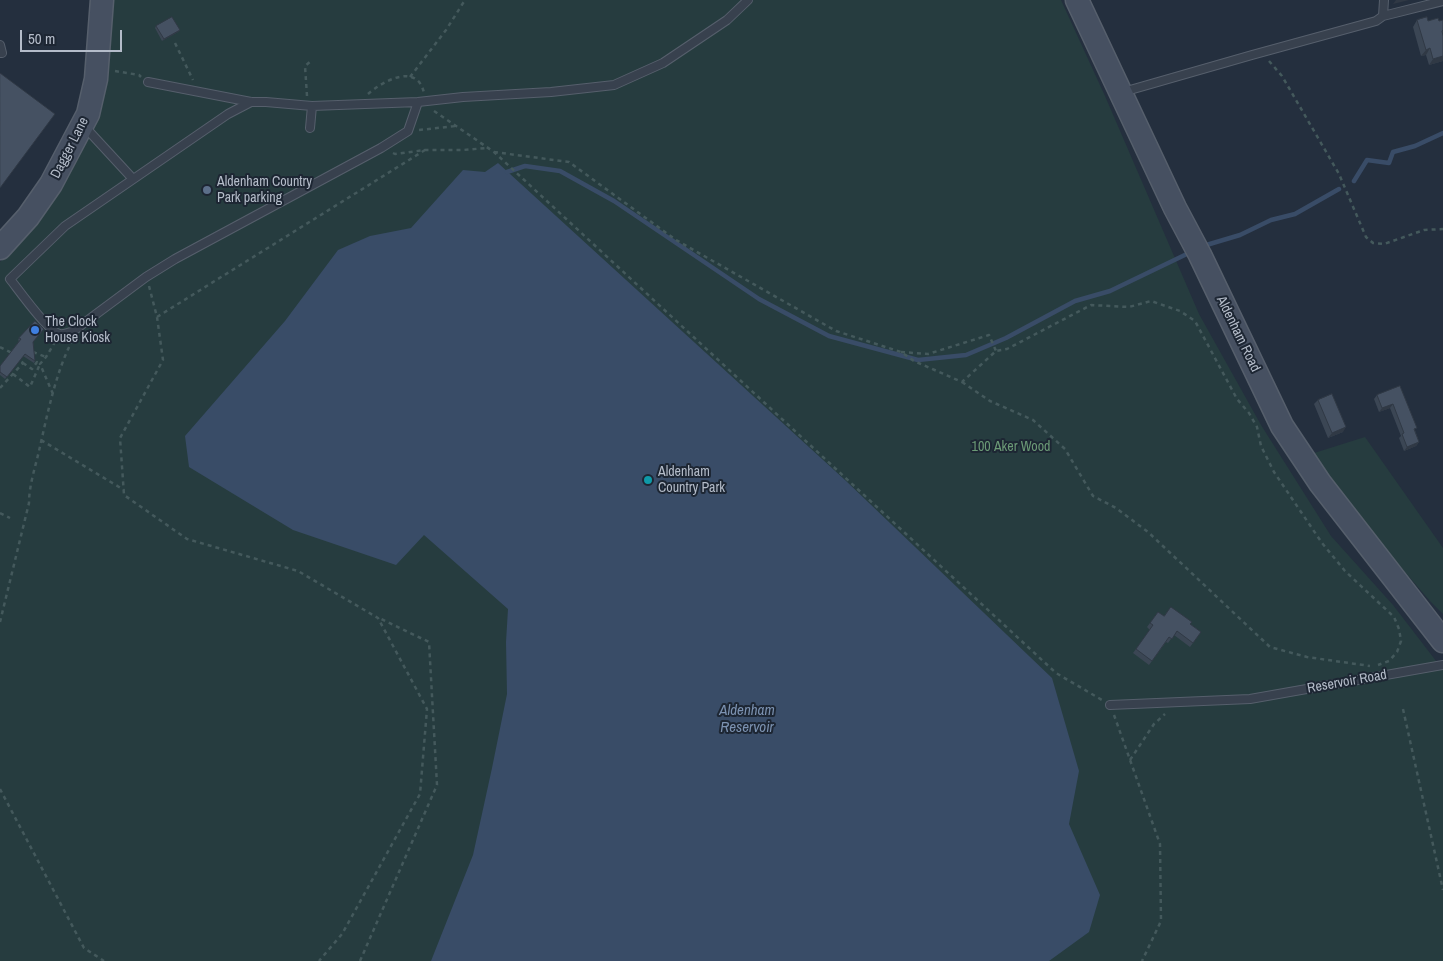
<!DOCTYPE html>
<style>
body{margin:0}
#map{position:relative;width:1443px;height:961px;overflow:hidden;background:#242f3e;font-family:"Archivo Narrow",sans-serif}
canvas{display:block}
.scale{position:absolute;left:20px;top:30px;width:102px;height:22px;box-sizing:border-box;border:2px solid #b4bcc9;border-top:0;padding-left:6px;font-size:15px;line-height:18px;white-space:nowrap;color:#b4bcc9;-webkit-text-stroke:4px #1d2633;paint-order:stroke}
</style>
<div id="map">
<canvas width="1443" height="961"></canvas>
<div class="scale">50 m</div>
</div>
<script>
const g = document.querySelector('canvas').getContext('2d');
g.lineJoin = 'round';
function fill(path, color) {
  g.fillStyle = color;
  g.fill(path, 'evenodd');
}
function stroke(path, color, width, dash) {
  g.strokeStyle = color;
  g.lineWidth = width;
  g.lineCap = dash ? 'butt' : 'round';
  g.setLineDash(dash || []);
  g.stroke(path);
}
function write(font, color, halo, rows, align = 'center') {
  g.font = font + ' "Archivo Narrow",sans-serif';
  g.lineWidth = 4;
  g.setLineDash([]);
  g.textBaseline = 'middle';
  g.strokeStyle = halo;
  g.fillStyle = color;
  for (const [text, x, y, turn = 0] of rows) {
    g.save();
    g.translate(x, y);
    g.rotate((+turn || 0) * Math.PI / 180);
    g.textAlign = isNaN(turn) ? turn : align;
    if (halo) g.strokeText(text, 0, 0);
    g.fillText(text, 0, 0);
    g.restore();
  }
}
const green = new Path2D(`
 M108,0h953l44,96 94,218 62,111 70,111 62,69 50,65v291h-1443v-699l45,-51 30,-58z
 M1365,437l78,111v66l-13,-13 -76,-88 -43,-59z`);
const water = new Path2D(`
 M498,163l347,317 207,198 27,93 -10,53 31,71 -11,37 -40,29h-618l42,-106 19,-87 15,-74 -1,-52 2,-33 -84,-74 -28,30 -103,-35 -104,-63 -4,-31 100,-115 53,-71 32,-14 41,-8 52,-58 22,2z`);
const stream = new Path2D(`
 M507,172l18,-6 35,5 54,30 145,98 70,37 89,24 48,-5 40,-17 69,-37 35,-10 81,-39
 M1354,181l13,-21 22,3 4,-11 22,-6 28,-13
 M1203,246l37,-11 31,-15 24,-6 44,-25`);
const path = new Path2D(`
 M175,43l18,37
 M1269,61l13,15 57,98 27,63 7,6 11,1 40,-14 19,-1
 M115,71l24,4 2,2
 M410,77l36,-47 19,-30
 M368,94c15,-13 49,-32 56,-1
 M307,96l-2,-30 6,-5
 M434,111l60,41 562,521 46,27
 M419,130l37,-4
 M494,152l75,10 107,78 160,91 65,21 13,9 48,21 34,-31 11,-2 84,-44 38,2 22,-6 29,10 15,10 42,78 12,14 8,14 4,19 13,26 48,71 23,28 49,46 5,12 2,12 -4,11 -8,9 -11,4
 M393,153l2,1 30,-4h38l24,-2
 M149,286l8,31 6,43 -43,78 4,57 63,44 111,32 80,47 49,91 -7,85 -78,140 -23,27
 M157,317l268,-167
 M0,347l12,6
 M33,352l13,5
 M901,352l27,2 61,-19 7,16
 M23,363l9,6 5,-7 3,2
 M13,374l17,13 10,-23
 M962,382l28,19 43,19 32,29 28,47 23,12 32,24 122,115 37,10 63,9
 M0,388l23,-25 -5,-6
 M53,394l-13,-30 6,-7 9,-15
 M41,440l83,50
 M0,513l10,5
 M0,622l29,-119c0,-17 6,-35 10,-52 8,-35 16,-76 32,-108
 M1403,709l40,181
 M1114,715l46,129 1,77 -19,40
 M1130,760l24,-36 11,-10
 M0,789l84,159 20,13
 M360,961l77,-176 -8,-143 -50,-24`);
const lane = new Path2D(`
 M1383,16l60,-15
 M0,45l2,8h-2
 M148,82l103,20h15l46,4 106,-4 45,-5 88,-5 63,-7 49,-22 64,-43 21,-20
 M1123,92l129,-37 124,-34 7,-5 1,-16
 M251,102l-23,12 -163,112 -55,53c8,10 39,54 50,55 3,1 9,-2 12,-2l74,-55 29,-18 206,-111 27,-17 10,-29
 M85,127l48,52
 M310,128l2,-22
 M1110,705l140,-6 193,-34`);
const secondary = new Path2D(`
 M1077,0l98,208 25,47 82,171 38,57 123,158
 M0,248l28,-31 23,-33 37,-70 8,-35 6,-79`);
const wall = new Path2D(`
 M1417,20l22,1 4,-1v41l-14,4 -3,-10 -5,1 -8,-29z
 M156,26l24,4 -2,2 -16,9 -7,-13z
 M19,338l14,4 2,19 -1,2 -11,-7 -18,23 -5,-4v-9l19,-25 -1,-1z
 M1400,386l19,56 -3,4 -12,5 -5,-13 2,-2 -11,-28 -11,4 -5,-13 3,-4z
 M1318,400l25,32 -15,6 -14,-34z
 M1158,612l6,4 26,8 11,8 -11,15 -16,-12 -6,8 -2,-1 -17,23 -16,-12 17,-23 -3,-3z`);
const shadedWall = new Path2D(`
 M1396,0h13l-16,4z
 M180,30l-2,2 -16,9 2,-2z
 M1430,48l-4,7 -5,1 5,-6z
 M1443,56v5l-14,4 4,-6z
 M1393,404l-3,4 -11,4 3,-4z
 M1346,427l-3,5 -15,6 4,-5z
 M1419,442l-3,4 -12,5 3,-4z`);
const building = new Path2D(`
 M172,17l8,13 -16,9 -8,-13z
 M1427,17l1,4 10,-3 1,3 4,-1v10l-1,1 1,5v20l-10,3 -3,-11 -4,2 -9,-30z
 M0,73l55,41 -55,74z
 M35,321l9,8 -11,13 2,19 -10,-7 -18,23 -7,-5v-6l21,-27 -2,-1z
 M1400,386l17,42 -3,1 5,13 -12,5 -5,-13 2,-1 -11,-29 -11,4 -5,-13z
 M1332,394l14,33 -14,6 -14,-33z
 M1171,607l21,15 -2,2 11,8 -8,11 -16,-12 -5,8 -3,-2 -17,24 -16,-12 17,-24 -3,-2 8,-11 6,4z`);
const markers = [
 [207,190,5,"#5c6f8a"],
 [35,330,5,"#3f7fe0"],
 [648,480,5,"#0f9aa8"]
];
const streetNames = [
 ["Dagger Lane",70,148,-63],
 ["Aldenham Road",1238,334,64],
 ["Reservoir Road",1347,682,-10]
];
const poiNames = [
 ["Aldenham Country",217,182],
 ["Park parking",217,198],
 ["The Clock",45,322],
 ["House Kiosk",45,338],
 ["Aldenham",658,472],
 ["Country Park",658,488]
];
const parkNames = [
 ["100 Aker Wood",1011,447]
];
const waterNames = [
 ["Aldenham",747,711],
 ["Reservoir",747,728]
];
fill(green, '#263c3f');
fill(water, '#394c67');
stroke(stream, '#394c67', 4.5);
stroke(lane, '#565f6c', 10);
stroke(secondary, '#565f6c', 25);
stroke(path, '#44595c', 2.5, [4, 4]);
stroke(lane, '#38414e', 8);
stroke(secondary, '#465061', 22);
fill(wall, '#3b4654');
fill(shadedWall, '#303945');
fill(building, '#455162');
stroke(building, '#303945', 1);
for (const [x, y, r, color] of markers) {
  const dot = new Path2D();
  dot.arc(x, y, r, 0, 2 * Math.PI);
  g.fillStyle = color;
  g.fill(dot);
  stroke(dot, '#1d2633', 2);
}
write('14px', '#b4bcc9', '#1d2633', streetNames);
write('14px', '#b4bcc9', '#1d2633', poiNames, 'left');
write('14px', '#6b9a76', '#1d2633', parkNames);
write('italic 15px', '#7c92b1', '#1d2633', waterNames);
</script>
